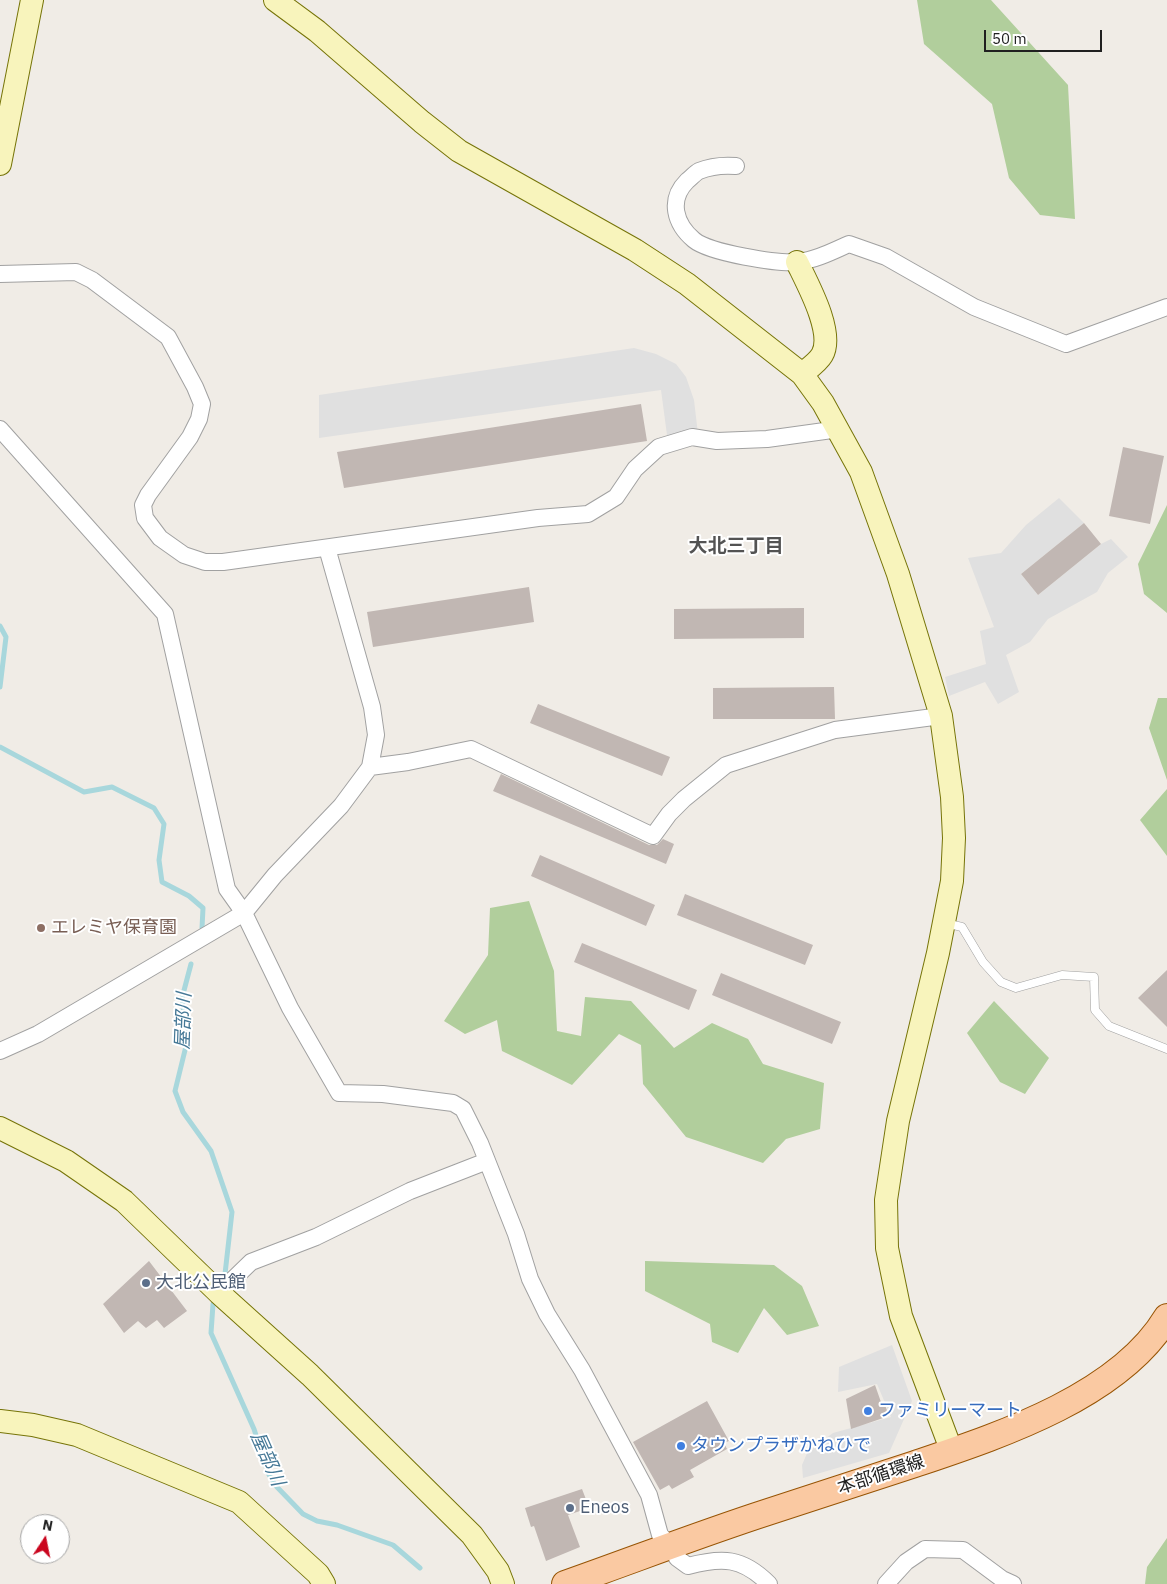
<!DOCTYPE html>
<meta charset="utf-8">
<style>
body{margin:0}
#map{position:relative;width:1167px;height:1584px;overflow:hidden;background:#f0ece6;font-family:"IBM Plex Sans",sans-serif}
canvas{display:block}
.north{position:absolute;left:20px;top:1514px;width:50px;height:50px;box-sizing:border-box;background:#fff;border:1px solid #a6a6a6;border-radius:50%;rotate:11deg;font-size:14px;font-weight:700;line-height:20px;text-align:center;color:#202020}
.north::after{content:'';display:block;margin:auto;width:18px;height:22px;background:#ca051e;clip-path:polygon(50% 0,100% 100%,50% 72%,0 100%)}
.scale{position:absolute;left:984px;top:30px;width:118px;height:22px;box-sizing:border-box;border:2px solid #202020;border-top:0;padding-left:6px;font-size:15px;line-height:18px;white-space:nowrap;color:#202020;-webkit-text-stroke:4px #fff;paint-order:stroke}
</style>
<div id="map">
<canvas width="1167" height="1584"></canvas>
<div class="north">N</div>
<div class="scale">50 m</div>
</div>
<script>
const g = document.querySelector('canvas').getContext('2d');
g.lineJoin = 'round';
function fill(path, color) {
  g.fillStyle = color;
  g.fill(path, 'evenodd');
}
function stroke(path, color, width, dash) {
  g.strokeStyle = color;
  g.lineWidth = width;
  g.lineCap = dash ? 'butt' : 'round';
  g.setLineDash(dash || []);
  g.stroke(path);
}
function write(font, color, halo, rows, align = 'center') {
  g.font = font + ' "IBM Plex Sans","Noto Sans JP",sans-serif';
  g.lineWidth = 4;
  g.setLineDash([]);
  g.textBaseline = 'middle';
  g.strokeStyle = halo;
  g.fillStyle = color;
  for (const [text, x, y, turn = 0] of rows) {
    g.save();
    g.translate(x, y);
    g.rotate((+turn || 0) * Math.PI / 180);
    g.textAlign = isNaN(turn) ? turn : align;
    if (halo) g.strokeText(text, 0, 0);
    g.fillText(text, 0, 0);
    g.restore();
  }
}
const forest = new Path2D(`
 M917,0h74l77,85 7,134 -35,-4 -31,-37 -17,-74 -68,-60z
 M1167,505v108l-23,-19 -6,-30z
 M1158,698h9v82l-18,-52z
 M1167,789v67l-27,-36z
 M529,901l25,70 3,60 24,5 4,-39 46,4 43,47 38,-25 36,16 15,25 61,19 -4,46 -34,10 -23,24 -77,-26 -43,-53 -2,-39 -22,-11 -47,51 -70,-34 -5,-31 -32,14 -21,-13 44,-66 2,-47z
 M994,1001l55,57 -24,36 -25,-12 -33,-49z
 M645,1261l129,4 28,21 17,40 -32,9 -23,-27 -26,45 -26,-11 -2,-18 -65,-33z
 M1167,1538v46h-22l2,-17z`);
const parking = new Path2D(`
 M634,348l22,6 20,10 10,13 8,23 4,34 -31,1 -6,-45 -342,48v-43z
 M1059,498l25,25 -63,51 17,21 63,-51 10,-5 17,18 -20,16 -11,19 -49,27 -18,23 -24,13 13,37 -21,12 -13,-22 -36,14 -4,-19 41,-13 -6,-33 14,-4 -26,-69 33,-5 25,-28z
 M892,1345l20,56 -23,52 -86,25 -1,-13 6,-14 25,-18 58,-16 -14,-33 -39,8 1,-25z`);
const stream = new Path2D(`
 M0,626l6,11 -6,50
 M0,747l84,45 28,-5 42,21 10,16 -5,36 3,22 27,14 14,12 -1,20
 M191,964l-9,34 5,44 -12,49 8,21 28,39 21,61 -7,62
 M213,1304l-2,29 43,96 14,44 8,13 27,28 14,7 20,4 56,20 27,23`);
const building = new Path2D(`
 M641,404l6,37 -303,47 -7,-36z
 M1123,447l41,9 -14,68 -41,-8z
 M1084,523l17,21 -63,51 -17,-21z
 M529,587l5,35 -161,25 -6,-35z
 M804,608v30l-130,1v-30z
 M834,687l1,32h-122v-31z
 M538,704l132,53 -8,19 -132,-53z
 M501,774l148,71h8l6,-6 11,5 -8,20 -173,-73z
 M540,855l115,50 -9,21 -115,-50z
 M685,894l128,51 -8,20 -128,-50z
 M582,943l115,47 -8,20 -115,-48z
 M1167,970v57l-29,-29z
 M721,973l120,49 -9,22 -120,-49z
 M149,1261l38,50 -23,17 -7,-8 -11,8 -8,-7 -14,12 -21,-29z
 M875,1385l7,20h3l4,11 -38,13 -5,-30z
 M707,1401l22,40 -5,2 3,6 -37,21 4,7 -22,12 -3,-4 -9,5 -27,-48z
 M582,1489l5,13 -3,1 2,6 -18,6 12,32 -34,14 -12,-35 -3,1 -6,-19z`);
const lane = new Path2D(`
 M945,923l17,4 21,35 18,20 15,6 46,-13 32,2 1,33 14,16 58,23`);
const street = new Path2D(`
 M736,166c-13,-1 -25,0 -37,5 -4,2 -8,7 -12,10 -19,19 -12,43 7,59 16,13 84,24 104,22 18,-2 35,-11 51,-18l37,13 88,50 92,37 101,-37
 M0,274l76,-2 16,8 76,57 27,50 7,17 -3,15 -9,18 -42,58 -5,10 2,13 15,20 24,17 21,7h18l315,-44 50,-4 28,-17 19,-28 24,-22 33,-10 25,4 50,-2 72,-10
 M0,429l165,185 62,275 17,24 46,95 49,85 44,1 70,9 10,6 17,34 36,91 14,45 17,35 35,56 67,125 11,40 11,11 6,12 11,8c34,-9 54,-9 81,18
 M370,767l38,-5 63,-13 182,87 16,-22 15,-15 42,-34 109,-35 106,-14
 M0,1051l38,-17 206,-121 31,-38 66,-69 29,-39 6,-32 -4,-28 -45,-159
 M219,1293l32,-31 65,-25 94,-46 77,-30
 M886,1584l20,-22 19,-13 38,1 39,29 11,5`);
const secondary = new Path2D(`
 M275,0l42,31 105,91 37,29 176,99 52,34 115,90 21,29 38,69 37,102 43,142 11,81 2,41 -2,43 -14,72 -40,168 -12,79 1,48 14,68 51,136
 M0,164l32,-164
 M797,262c10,21 38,71 25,93 -4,7 -14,14 -20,19
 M0,1128l66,33 58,40 95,92 91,82 162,160 26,36 5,13
 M0,1421l33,4 44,10 162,67 79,72 6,10`);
const primary = new Path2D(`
 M565,1584c68,-24 135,-50 203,-72 49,-16 98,-32 147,-48 83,-28 204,-67 252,-147`);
const markers = [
 [41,928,5,"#8d6e63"],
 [146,1283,5,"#5c6f8a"],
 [868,1411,5,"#3f7fe0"],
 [681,1446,5,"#3f7fe0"],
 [570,1508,5,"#5c6f8a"]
];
const educationNames = [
 ["エレミヤ保育園",51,928]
];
const serviceNames = [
 ["大北公民館",156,1283],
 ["Eneos",580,1508]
];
const shopNames = [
 ["ファミリーマート",878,1411],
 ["タウンプラザかねひで",691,1446]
];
const streetNames = [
 ["本部循環線",881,1475,-18]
];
const neighbourhoodNames = [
 ["大北三丁目",736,547]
];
const waterNames = [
 ["屋部川",184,1021,-88],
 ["屋部川",267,1459,66]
];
fill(forest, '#b1ce9c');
fill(parking, '#e0e0e0');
stroke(stream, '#a8d7dc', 5);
fill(building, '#c1b7b3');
stroke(lane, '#a1a1a1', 9);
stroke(street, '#a1a1a1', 18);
stroke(secondary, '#767408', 24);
stroke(primary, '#975404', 28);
stroke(lane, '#fff', 8);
stroke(street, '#fff', 16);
stroke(secondary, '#f8f4bc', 22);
stroke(primary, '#fac9a2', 26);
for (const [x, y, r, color] of markers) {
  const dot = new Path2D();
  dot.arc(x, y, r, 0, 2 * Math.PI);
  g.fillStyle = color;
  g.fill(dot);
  stroke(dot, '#fff', 2);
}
write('18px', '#785e54', '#fff', educationNames, 'left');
write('18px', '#4e5e75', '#fff', serviceNames, 'left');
write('18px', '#366cbe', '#fff', shopNames, 'left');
write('18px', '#202020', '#fff', streetNames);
write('bold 19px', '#535353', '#fff', neighbourhoodNames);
write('italic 19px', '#457896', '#fff', waterNames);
</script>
